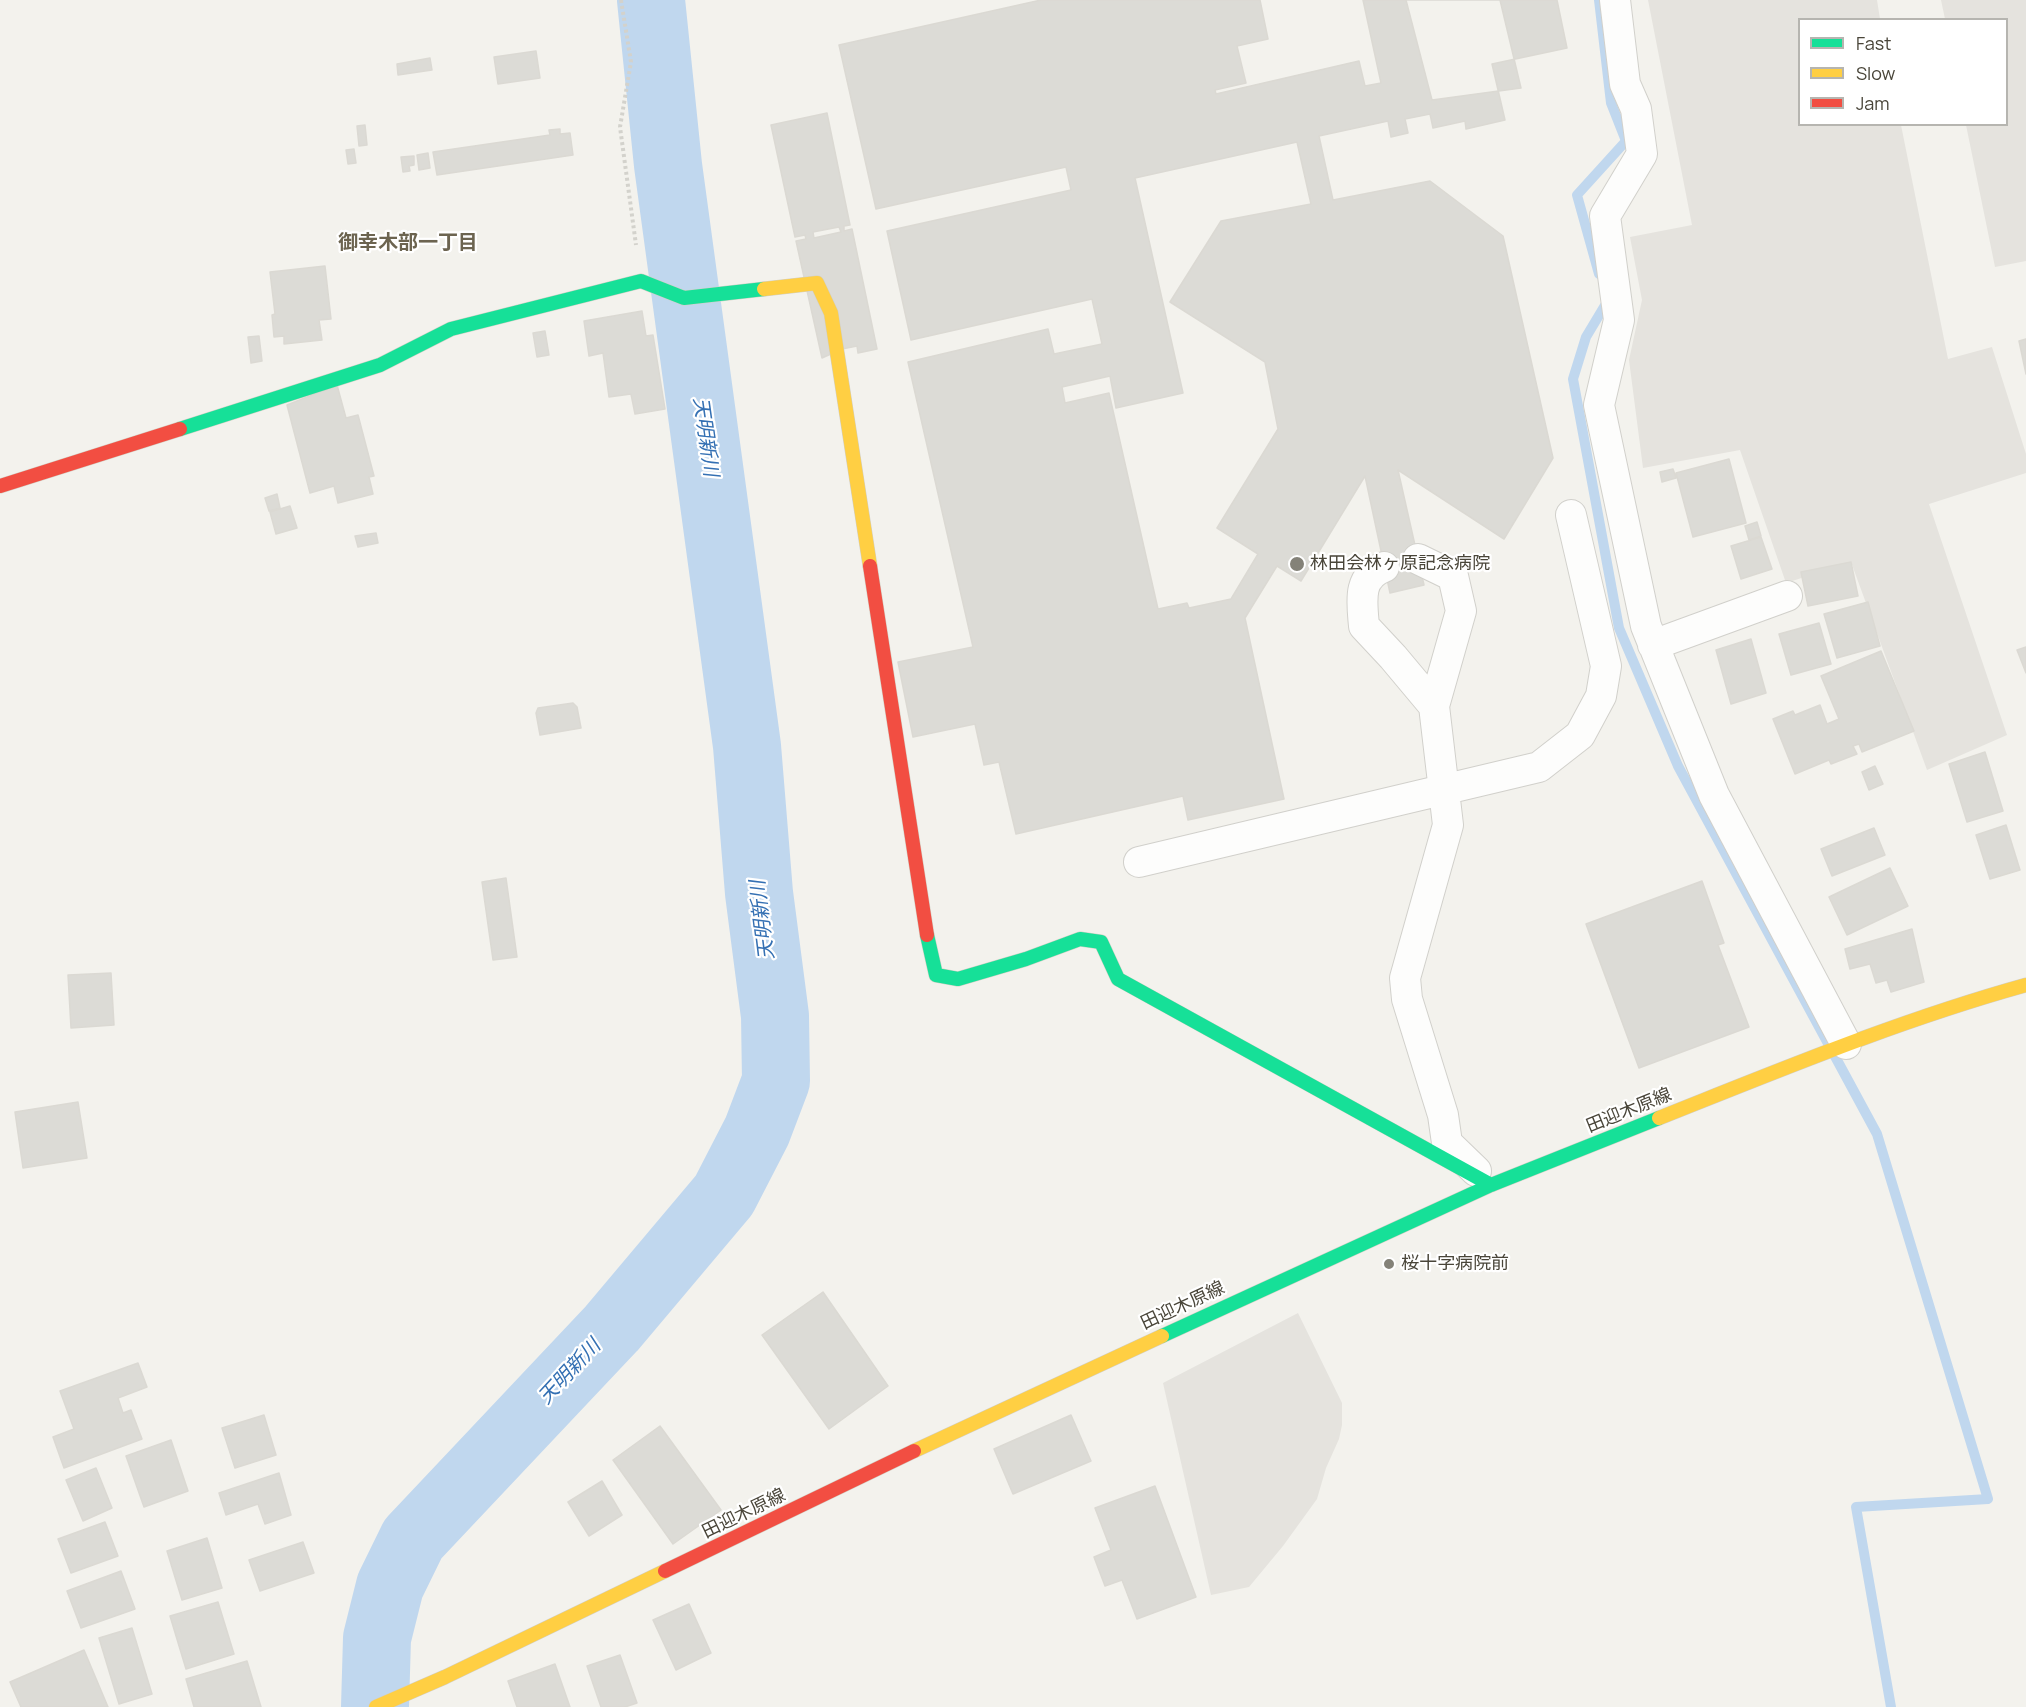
<!DOCTYPE html>
<meta charset="utf-8">
<style>
body{margin:0}
#map{position:relative;width:2026px;height:1707px;overflow:hidden;background:#f3f2ed;font-family:Manrope,sans-serif}
canvas{display:block}
.legend{position:absolute;left:1798px;top:18px;width:210px;height:108px;box-sizing:border-box;background:#fff;border:2px solid #b6b5b0;margin:0;padding:8px 10px;list-style:none;font-size:18px;color:#494539}
.legend li{display:flex;align-items:center;gap:12px;height:30px}
.legend b{width:30px;border:2px solid #b6b5b0}
</style>
<div id="map">
<canvas width="2026" height="1707"></canvas>
<ul class="legend">
<li><b style="height:8px;background:#16e098"></b>Fast</li>
<li><b style="height:8px;background:#ffcf43"></b>Slow</li>
<li><b style="height:8px;background:#f24e42"></b>Jam</li>
</ul>
</div>
<script>
const g = document.querySelector('canvas').getContext('2d');
g.lineJoin = 'round';
function fill(path, color) {
  g.fillStyle = color;
  g.fill(path, 'evenodd');
}
function stroke(path, color, width, dash) {
  g.strokeStyle = color;
  g.lineWidth = width;
  g.lineCap = dash ? 'butt' : 'round';
  g.setLineDash(dash || []);
  g.stroke(path);
}
function write(font, color, halo, rows, align = 'center') {
  g.font = font + ' Manrope,"Noto Sans JP",sans-serif';
  g.lineWidth = 4.5;
  g.setLineDash([]);
  g.textBaseline = 'middle';
  g.strokeStyle = halo;
  g.fillStyle = color;
  for (const [text, x, y, turn = 0] of rows) {
    g.save();
    g.translate(x, y);
    g.rotate((+turn || 0) * Math.PI / 180);
    g.textAlign = isNaN(turn) ? turn : align;
    if (halo) g.strokeText(text, 0, 0);
    g.fillText(text, 0, 0);
    g.restore();
  }
}
const parking = new Path2D(`
 M1648,0h229l3,19 -80,1v104l101,1 47,234 44,-12 34,107v19l-97,31 78,231 -80,35 -76,-208 -65,21 -46,-133 -97,18 -14,-108 13,-60 -12,-63 62,-12z
 M1941,0h85v261l-31,6 -29,-142 40,-1v-104l-61,-1z
 M1298,1313l44,90v22l-3,14 -13,29 -9,31 -34,47 -34,41 -38,8 -48,-212z`);
const stream = new Path2D(`
 M1599,0l12,103 15,38 -49,54 22,79
 M1606,297l1,5 -21,35 -13,42 46,249 59,138 199,368 111,365 -132,8 35,200`);
const river = new Path2D(`
 M375,1707l2,-69 13,-52 23,-47 199,-211 112,-133 33,-64 19,-50 -1,-65 -16,-123 -12,-147 -79,-581 -17,-165`);
const building = new Path2D(`
 M1041,0h219l8,39 -31,7 9,37 -31,7 1,4 143,-33 6,25 16,-3 -18,-83h194l10,48 -75,16 13,56 -39,9 -1,-8 -32,7 -3,-14 -25,5 3,14 -17,4 -3,-16 -69,15 14,64 97,-19 73,55 50,222 -49,81 -106,-69 26,115 -34,8 -25,-117 -64,105 -24,-15 -32,52 39,181 -96,21 -5,-24 -167,38 -17,-72 -15,3 -9,-41 -62,13 -15,-75 75,-15 -65,-285 140,-33 6,25 48,-10 -10,-45 -181,41 -24,-109 184,-41 -5,-23 -190,42 -37,-164zM1297,142l14,62 -90,17 -51,81 95,60 13,67 -61,99 41,26 -27,45 -42,9 -2,-5 -29,6 -49,-216 -44,10 -3,-16 48,-11 6,32 67,-15 -48,-215z
 M1406,0h94l21,88 -89,12z
 M536,51l4,27 -42,6 -4,-27z
 M430,58l2,12 -34,5 -1,-11z
 M827,113l23,112 -6,1v5l8,-2 25,120 -19,4 -1,-7 -15,3 -20,9 -26,-117 10,-2 -1,-4 -10,2 -24,-112zM839,227l2,5 -27,6 -1,-6z
 M365,125l2,20 -8,1 -2,-20z
 M560,129v5l10,-1 3,22 -136,20 -4,-23 117,-17 -1,-5z
 M354,149l2,14 -8,1 -2,-14z
 M428,153l2,15 -11,2 -2,-15z
 M414,156v9l-5,1 1,5 -7,1 -2,-15z
 M325,266l6,53 -12,1 3,20 -38,4v-8l-10,1 -2,-22 3,-1 -5,-42z
 M642,311l4,25 7,-1 12,74 -30,5 -4,-20 -22,3 -6,-44 -14,3 -5,-35z
 M545,331l4,24 -12,2 -4,-24z
 M259,336l3,25 -11,2 -3,-26z
 M2026,339v35l-7,-33z
 M337,385l9,33 12,-3 16,61 -5,1 4,17 -35,9 -4,-17 -24,7 -23,-88z
 M1729,459l17,64 -53,14 -17,-64z
 M1673,469l3,9 -14,4 -2,-10z
 M277,494l3,14 -11,3 -4,-13z
 M290,506l7,22 -21,6 -6,-22z
 M1757,522l4,14 -12,4 -4,-14z
 M376,533l2,10 -20,4 -3,-11z
 M1761,537l11,32 -31,10 -10,-33z
 M1851,562l7,34 -50,10 -7,-34z
 M1868,602l12,44 -43,12 -13,-44z
 M1819,623l12,41 -40,11 -12,-41z
 M1751,639l15,54 -35,11 -15,-54z
 M2026,647v26l-9,-23z
 M1881,651l33,80 -52,21 -3,-8 -6,2 4,8 -26,10 -2,-4 -34,14 -22,-55 20,-8 2,4 25,-10 7,19 12,-5 -18,-43z
 M573,703l4,4 4,21 -41,7 -4,-22 2,-5z
 M1985,752l18,59 -36,11 -18,-58z
 M1875,766l8,18 -14,6 -7,-18z
 M2006,825l14,45 -30,9 -14,-44z
 M1874,828l11,27 -53,21 -11,-27z
 M1890,868l18,38 -61,29 -18,-38z
 M506,878l11,79 -24,3 -11,-78z
 M1702,881l22,62 -6,2 31,82 -110,41 -53,-144z
 M1912,929l12,53 -33,10 -4,-12 -11,3 -6,-19 -20,5 -5,-20z
 M111,973l3,52 -43,3 -3,-53z
 M78,1102l9,56 -64,10 -8,-56z
 M823,1292l65,94 -59,43 -67,-94z
 M138,1363l9,24 -29,11 5,15 8,-3 11,29 -78,29 -11,-31 21,-8 -14,-38z
 M264,1415l12,40 -41,13 -13,-40z
 M1071,1415l20,46 -78,33 -19,-45z
 M660,1426l61,84 -48,34 -60,-84z
 M171,1440l17,51 -44,16 -18,-51z
 M96,1468l16,40 -29,13 -17,-41z
 M279,1473l12,42 -26,9 -7,-20 -32,11 -7,-22z
 M602,1481l20,34 -33,21 -21,-34z
 M1155,1486l41,111 -59,22 -15,-39 -17,6 -11,-29 17,-7 -16,-42z
 M105,1522l13,34 -47,17 -13,-34z
 M207,1538l15,50 -40,12 -15,-49z
 M303,1542l11,31 -54,18 -11,-31z
 M121,1571l14,38 -54,19 -14,-37z
 M218,1602l16,52 -48,15 -16,-53z
 M689,1604l22,49 -35,17 -23,-50z
 M132,1628l20,66 -33,10 -20,-66z
 M84,1650l24,57h-87l-11,-25z
 M620,1655l17,48 -12,4h-24l-14,-41z
 M247,1661l14,46h-67l-8,-28z
 M555,1664l15,43h-53l-9,-26z`);
const path = new Path2D(`
 M621,0l10,62 -11,65 16,118`);
const street = new Path2D(`
 M1615,0l10,84 11,25 6,45 -37,62 14,104 -20,85 47,221 68,169 132,249
 M1418,559l35,17 8,35 -27,95
 M1384,567c-27,10 -22,35 -20,59l29,31 41,49 14,119 -43,153 2,21 36,116 4,28 29,28
 M1653,645l134,-49
 M1139,862l400,-95 41,-32 21,-39 5,-30 -35,-151`);
const fast = new Path2D(`
 M180,429l200,-64 71,-36 190,-48 43,17 80,-9
 M927,935l9,40 22,4 68,-20 54,-20 21,3 17,37 373,206
 M1162,1336l329,-151 168,-67`);
const slow = new Path2D(`
 M764,289l53,-6 14,30 39,253
 M1659,1118c121,-48 241,-98 367,-133
 M914,1451l248,-115
 M376,1707l69,-30 220,-106`);
const jam = new Path2D(`
 M0,486l180,-57
 M870,566l57,369
 M665,1571l249,-120`);
const markers = [
 [1297,564,8,"#848278"],
 [1389,1264,6,"#848278"]
];
const poiNames = [
 ["林田会林ヶ原記念病院",1310,564],
 ["桜十字病院前",1401,1264]
];
const streetNames = [
 ["田迎木原線",1629,1111,-22],
 ["田迎木原線",1183,1306,-25],
 ["田迎木原線",744,1514,-26]
];
const neighbourhoodNames = [
 ["御幸木部一丁目",408,243]
];
const waterNames = [
 ["天明新川",705,437,82],
 ["天明新川",763,920,-97],
 ["天明新川",570,1372,-47]
];
fill(parking, '#e5e3de');
stroke(stream, '#c0d7ee', 10);
stroke(river, '#c0d7ee', 68);
fill(building, '#dcdbd6');
stroke(building, '#dbd9d3', 1.5);
stroke(street, '#d1d0cb', 32);
stroke(fast, '#d2cfc4', 15);
stroke(slow, '#d2cfc4', 15);
stroke(jam, '#d2cfc4', 15);
stroke(path, '#d3d2cc', 4, [3, 3]);
stroke(street, '#fdfdfc', 30);
stroke(fast, '#16e098', 14);
stroke(slow, '#ffcf43', 14);
stroke(jam, '#f24e42', 14);
for (const [x, y, r, color] of markers) {
  const dot = new Path2D();
  dot.arc(x, y, r, 0, 2 * Math.PI);
  g.fillStyle = color;
  g.fill(dot);
  stroke(dot, '#fff', 2);
}
write('18px', '#494539', '#fff', poiNames, 'left');
write('18px', '#494539', '#fff', streetNames);
write('bold 20px', '#6c6450', '#fff', neighbourhoodNames);
write('italic 20px', '#3470b3', '#fff', waterNames);
</script>
